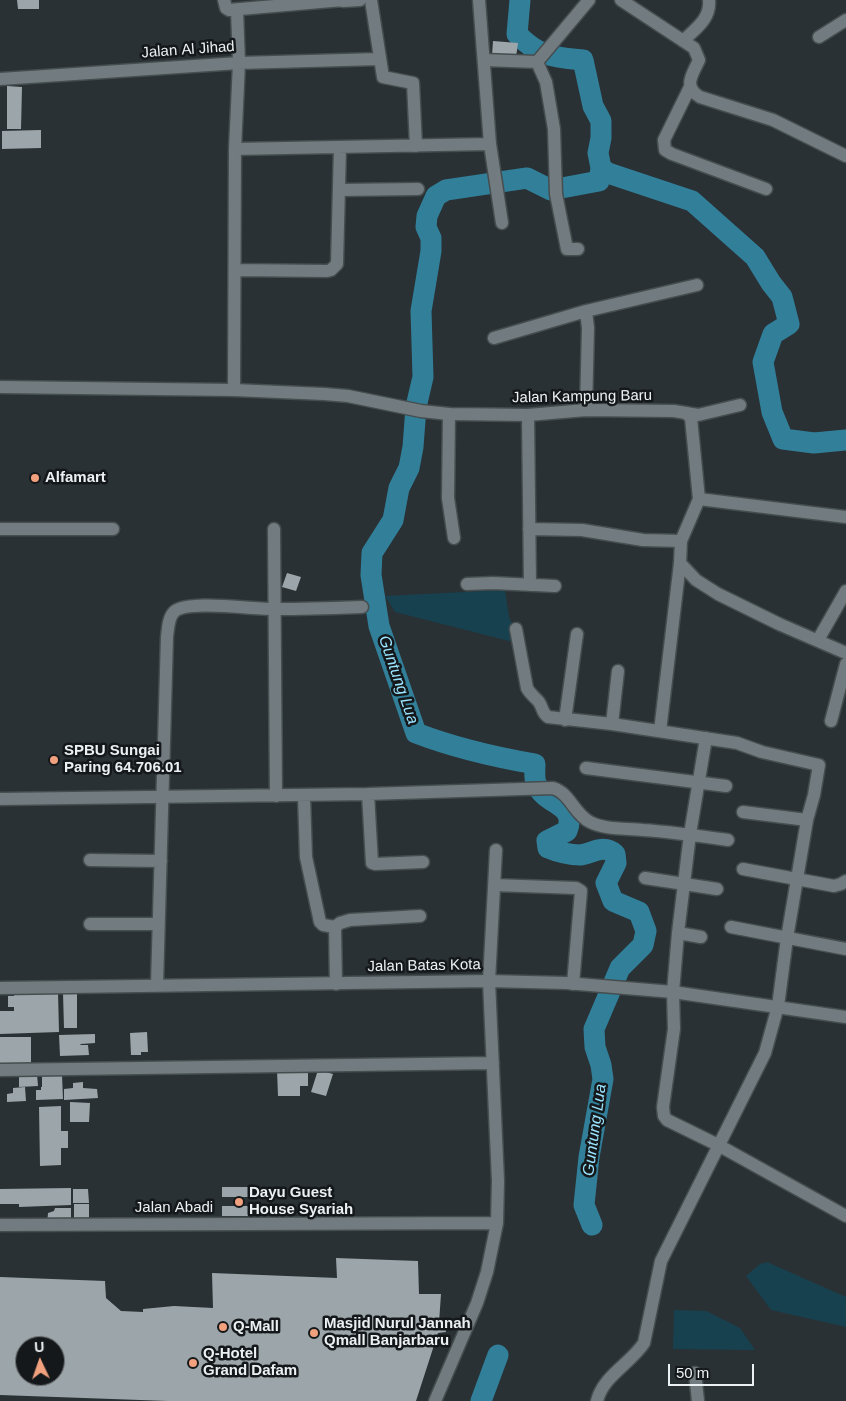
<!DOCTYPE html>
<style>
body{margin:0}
#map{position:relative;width:846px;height:1401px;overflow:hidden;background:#293134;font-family:Helvetica,sans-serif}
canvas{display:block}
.north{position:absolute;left:15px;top:1336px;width:50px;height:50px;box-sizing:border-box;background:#15181a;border:1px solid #6b6e70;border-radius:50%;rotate:357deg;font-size:14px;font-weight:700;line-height:20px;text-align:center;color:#ebf0f2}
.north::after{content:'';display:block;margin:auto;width:18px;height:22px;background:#f2a17e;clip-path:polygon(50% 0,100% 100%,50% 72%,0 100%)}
.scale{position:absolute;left:668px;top:1364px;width:86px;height:22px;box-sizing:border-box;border:2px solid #ebf0f2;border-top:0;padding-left:6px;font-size:15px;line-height:18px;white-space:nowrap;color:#ebf0f2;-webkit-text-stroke:4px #15181a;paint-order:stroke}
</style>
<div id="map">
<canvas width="846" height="1401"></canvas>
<div class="north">U</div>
<div class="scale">50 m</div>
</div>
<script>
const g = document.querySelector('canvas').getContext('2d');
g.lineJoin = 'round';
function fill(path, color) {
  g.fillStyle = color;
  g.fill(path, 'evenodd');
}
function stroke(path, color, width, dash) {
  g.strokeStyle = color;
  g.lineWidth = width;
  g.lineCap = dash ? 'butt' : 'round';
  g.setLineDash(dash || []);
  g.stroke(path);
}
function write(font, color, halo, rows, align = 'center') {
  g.font = font + ' Helvetica,sans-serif';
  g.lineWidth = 5;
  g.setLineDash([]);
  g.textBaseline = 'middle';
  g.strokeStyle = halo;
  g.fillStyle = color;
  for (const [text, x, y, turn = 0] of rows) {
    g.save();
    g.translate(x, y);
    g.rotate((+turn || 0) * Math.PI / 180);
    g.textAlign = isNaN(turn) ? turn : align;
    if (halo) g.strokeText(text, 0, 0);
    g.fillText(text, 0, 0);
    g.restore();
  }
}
const green = new Path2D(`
 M505,590l4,27 12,27 -126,-32 -10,-16z
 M767,1262l79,35v30l-75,-17 -25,-34 14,-12z
 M674,1310l32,1 34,17 15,22 -82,-1z`);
const river = new Path2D(`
 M520,0l-3,34c22,23 36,23 66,26l10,46 8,15v17l-3,15 3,15 7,5 84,28 63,56 16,26 11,14 7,27 -16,10 -10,28 9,50 11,27 31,4 32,-3
 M592,1225l-8,-20 5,-48 14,-78 -2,-14 -6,-18 -1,-18 26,-61 23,-23 3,-14 -7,-19 -26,-11 -7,-18 10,-20 -1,-9c-12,-10 -21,-1 -35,1 -9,0 -23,-3 -32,-7l-1,-7 20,-10c11,-28 -23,-25 -31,-48 -2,-5 -1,-13 -1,-19 -41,-7 -80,-16 -119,-31l-37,-107 -8,-51 1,-22 21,-33 6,-32 10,-20 4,-21 3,-40 7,-30 -2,-66 10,-60v-13l-5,-11 1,-11 9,-20 10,-6 81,-12 24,12 48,-9 2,-13
 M481,1401l17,-46`);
const building = new Path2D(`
 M17,0h22v9h-21z
 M493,41l25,2 -2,14 -24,-2z
 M7,86l15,1 -1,42h-14z
 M41,130v18l-39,1v-18z
 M287,573l14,4 -5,14 -14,-4z
 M58,992l1,40 -59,2v-23h14v-4h-6v-11h6v-2z
 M77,992v36h-13l-1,-35z
 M147,1032l1,20h-7v3h-10l-1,-22z
 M95,1034v9l-14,1 -1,1h8l1,10 -29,1 -1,-21z
 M0,1037h31v26l-31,1z
 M277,1070h31v16h-8v10h-22z
 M318,1070l15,4 -7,22 -15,-4z
 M19,1074h18l1,12 -19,1z
 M42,1075h20l1,24 -27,1v-10h5v-3h1z
 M83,1082v6l14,1 1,9 -34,2v-11l9,-1v-5z
 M25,1087l1,14 -19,1v-8l6,-1v-5z
 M70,1102l20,1 -1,19h-19z
 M61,1106v25h7v17h-7v17l-21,1 -1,-59z
 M222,1187h32l1,10h-33z
 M71,1188v17l-52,2v-3h-19v-15z
 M73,1189h15l1,14h-16z
 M74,1204h15v18h-15z
 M222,1206h32l1,10h-33z
 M55,1208h16v16h-24l1,-11 6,-2z
 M336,1258l82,3 1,33h22l-2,29h6l1,9 -8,1 -22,68h-248l-168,-6v-118l105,4 1,17 15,13 22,1v-3l31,-3 39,2 -1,-35 125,5zM25,1346h30v30h-30z`);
const minor = new Path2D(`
 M224,0l2,8 3,2 114,-10
 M371,0l12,77 30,6 3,63
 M621,0l73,48 5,12c-6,14 -17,26 1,37l73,23 73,36
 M343,1l17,-1
 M819,37l27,-17
 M683,41c12,-12 28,-22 26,-41
 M484,60l53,2 52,-62
 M537,62l9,20 8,47 2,65 11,55h11
 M0,79l239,-16 140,-4
 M690,87l-26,53 1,10 7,4 94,35
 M490,144l12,79
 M235,149l255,-5 -11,-144
 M339,190l79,-1
 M235,270l92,1 4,-1 6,-6 3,-117
 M494,338l92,-27 111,-26
 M234,390l1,-241 4,-86 -2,-53
 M586,410l2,-82 -2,-17
 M686,413l12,2 42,-10
 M449,414l-1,84 6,40
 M528,415l2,170
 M699,499l147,18
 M0,529h113
 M274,529l2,267
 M529,529l53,1 61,10 38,1
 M467,584l26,-1 62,3
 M516,629l11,59c3,6 8,9 12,14 4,6 3,11 9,15l64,7 125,19 25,9 57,13 -5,30 -7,25 -64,-8
 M818,640l28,-49
 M565,720l12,-86
 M831,721l15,-57
 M612,724l6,-53
 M660,731l20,-168
 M706,738l-16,96 -12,99 -5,59 1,37 -11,78 1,9 3,4 51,25 128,71
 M586,768l140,18
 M368,794l4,69 3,1 48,-2
 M304,796l2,61 14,65 3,3 12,2 1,57
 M0,799l368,-5 185,-6c17,5 21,26 37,34 15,8 37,6 53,8 29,2 57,6 85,10
 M90,860l71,1
 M743,869l91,17 7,-2 5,-3
 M645,878l72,11
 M494,885l82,3 5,3 -8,93
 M90,924h68
 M335,927l5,-4 10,-3 70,-4
 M731,927l115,22
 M678,933l23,4
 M157,985l10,-348c1,-7 1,-19 7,-25 13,-13 83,-2 103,-3 29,0 57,-1 85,-2
 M0,1070l493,-7
 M0,1225l497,-2
 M695,1373l3,28
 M435,1401l42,-98 10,-31 10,-49 1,-42 -9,-200 7,-131
 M597,1401c6,-25 33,-37 47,-58l17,-82 104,-208 13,-47 9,-68 20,-118`);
const tertiary = new Path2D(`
 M0,387l234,3 90,4 24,2 73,15 28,3 79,1 58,-5 88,1 12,2 5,5 8,81 -18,42 -1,22 16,17 22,14 61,30 67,29
 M0,988l489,-7 77,2 107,9 173,25`);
const markers = [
 [35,478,5,"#f2a17e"],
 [54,760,5,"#f2a17e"],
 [239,1202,5,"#f2a17e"],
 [223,1327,5,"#f2a17e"],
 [314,1333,5,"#f2a17e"],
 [193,1363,5,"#f2a17e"]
];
const streetNames = [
 ["Jalan Al Jihad",188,50,-4],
 ["Jalan Kampung Baru",582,397,-1],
 ["Jalan Batas Kota",424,966,-1],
 ["Jalan Abadi",174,1208]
];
const poiNames = [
 ["Alfamart",45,478],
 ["SPBU Sungai",64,751],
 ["Paring 64.706.01",64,768],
 ["Dayu Guest",249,1193],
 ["House Syariah",249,1210],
 ["Masjid Nurul Jannah",324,1324],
 ["Qmall Banjarbaru",324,1341],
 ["Q-Mall",233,1327],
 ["Q-Hotel",203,1354],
 ["Grand Dafam",203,1371]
];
const waterNames = [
 ["Guntung Lua",398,680,71],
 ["Guntung Lua",595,1130,-82]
];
fill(green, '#184150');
stroke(river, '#327f9a', 21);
fill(building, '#9ca6aa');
stroke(minor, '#454d4f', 15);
stroke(tertiary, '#454d4f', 15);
stroke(minor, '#727b7f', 12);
stroke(tertiary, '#727b7f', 12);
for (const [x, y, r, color] of markers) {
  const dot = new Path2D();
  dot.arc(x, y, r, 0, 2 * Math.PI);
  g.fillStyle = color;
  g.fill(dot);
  stroke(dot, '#15181a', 2);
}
write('15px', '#ebf0f2', '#15181a', streetNames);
write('bold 15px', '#ebf0f2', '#15181a', poiNames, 'left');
write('italic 16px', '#9ae3ff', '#15181a', waterNames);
</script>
